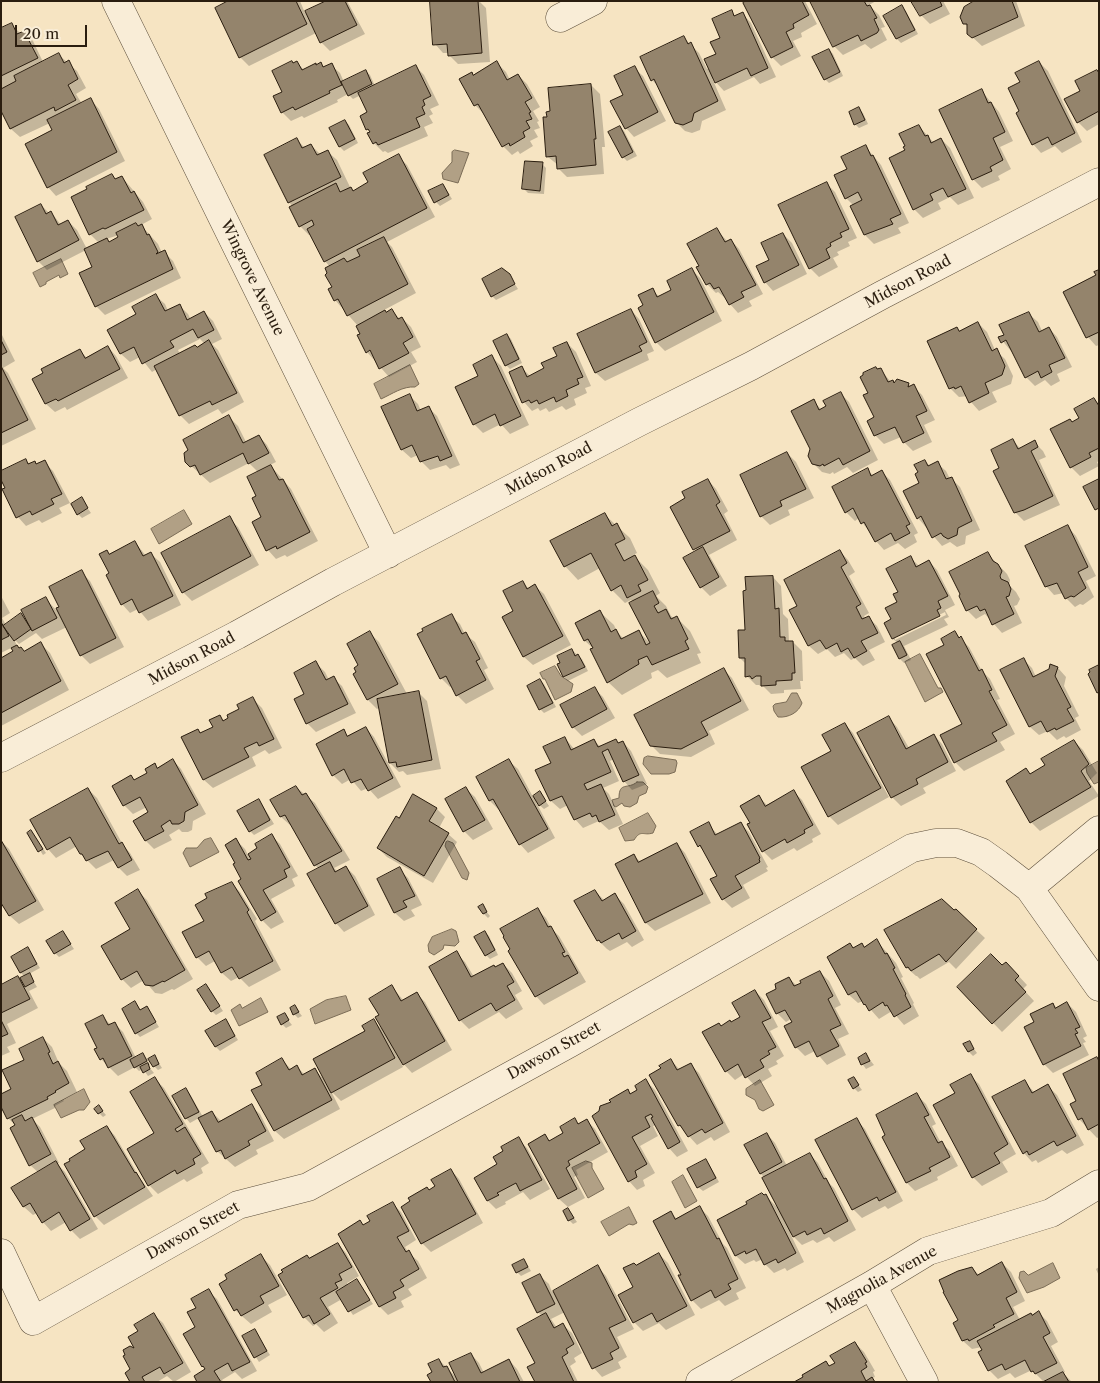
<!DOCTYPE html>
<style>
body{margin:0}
#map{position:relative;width:1100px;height:1383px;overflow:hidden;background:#f6e4c2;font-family:"Libre Caslon Text",serif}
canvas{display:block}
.frame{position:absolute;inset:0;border:2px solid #2a1d0f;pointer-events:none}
.scale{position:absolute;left:15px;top:25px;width:72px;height:22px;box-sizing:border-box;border:2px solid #2a1d0f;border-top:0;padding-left:6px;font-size:15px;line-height:18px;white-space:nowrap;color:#2a1d0f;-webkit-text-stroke:4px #f9edd7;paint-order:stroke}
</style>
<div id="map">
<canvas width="1100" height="1383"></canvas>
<div class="frame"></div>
<div class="scale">20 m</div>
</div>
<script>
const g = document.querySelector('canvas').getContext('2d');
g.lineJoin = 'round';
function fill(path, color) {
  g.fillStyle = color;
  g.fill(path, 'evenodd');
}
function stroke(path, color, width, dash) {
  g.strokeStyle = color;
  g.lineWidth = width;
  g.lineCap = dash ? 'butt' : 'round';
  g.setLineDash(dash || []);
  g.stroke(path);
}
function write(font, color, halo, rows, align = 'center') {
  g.font = font + ' "Libre Caslon Text",serif';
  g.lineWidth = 4;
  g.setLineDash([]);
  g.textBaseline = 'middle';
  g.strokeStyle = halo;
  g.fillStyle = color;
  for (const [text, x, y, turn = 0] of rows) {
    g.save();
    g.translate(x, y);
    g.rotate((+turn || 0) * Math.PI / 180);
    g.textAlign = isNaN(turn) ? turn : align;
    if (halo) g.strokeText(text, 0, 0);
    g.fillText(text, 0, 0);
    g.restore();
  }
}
const water = new Path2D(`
 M455,150l14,3 -11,30 -15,-4 -1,-6 10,-11v-10z
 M61,259l7,15 -8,4 -1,-3 -13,7v2l-6,3 -7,-14z
 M410,365l9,19 -4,3c-12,-1 -23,7 -34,12l-7,-15z
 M184,510l8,14 -33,20 -8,-15z
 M920,654l18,34h3l2,4 -18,10 -20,-40z
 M555,666l6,10 12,8 -2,8 -16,8 -10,-21h-2l-3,-6z
 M792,693h5l5,10c-3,9 -13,15 -24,14l-4,-6 -1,-5 2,-2 11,-2z
 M648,756l28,4 1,3 -2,9 -6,2h-18l-8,-10 1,-6z
 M1099,761v21l-5,2 -7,-11 -1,-5z
 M637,782h6l5,5 -2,6 -7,3 -2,7 -7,4 -6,-1 -2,-3 -6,4 -2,-1 -2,-6 7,-2c0,-17 9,-8 18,-16z
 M648,813l8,13 -3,7c-10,3 -12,-4 -19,7l-9,1 -6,-13z
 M211,838l8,14 -29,15 -7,-14 3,-5h11l7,-8z
 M448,841l5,2 16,30 -2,7 -5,-2 -17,-32 1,-4z
 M452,929l4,2 3,11 -4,4 -11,-1 -1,4 -9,6 -5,-3 -1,-7 4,-8z
 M346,996l5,14 -36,14 -5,-15 16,-9z
 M261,998l7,14 -29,14 -8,-16 9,-6 2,4z
 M760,1080l14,25 -11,6 -4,-2 -4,-9 -9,-5v-6z
 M84,1089l6,13 -6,8h-5l-18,8 -7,-13z
 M586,1161l6,2v5l12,21 -16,9 -16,-30z
 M683,1175l14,26 -12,7 -13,-26z
 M629,1207l8,16 -4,2 -4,-1 -20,12 -8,-14z
 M1053,1263l7,15 -16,9 -17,6 -8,-15 1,-6 4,-1 4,4z`);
const shadow = new Path2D(`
 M231,1h69l5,12 24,-12h18l18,33 -35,17 -9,-9 -5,-9 -67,33 -9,-9z
 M431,1h48l7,7 4,54 -32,2 -9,-9v-2h-6l-8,-9z
 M749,1h56l12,23 -16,9 1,4 -9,4 8,15 -20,10 -9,-9 -27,-54z
 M812,1h64l-7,4 10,10 6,12 -4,1 6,12 -16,9 -6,-5 -22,11 -9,-9z
 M913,1h30l7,13 -20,10 -9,-9z
 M977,1h39l9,25 -43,20 -14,-13v-6l-4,-4z
 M902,7l4,4 12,23 -17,9 -4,-4 -12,-23z
 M732,12l4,5 7,-3 8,9 25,54 -16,7 -6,-7 -30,14 -12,-13 14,32 -24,11 -2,9 -8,3 -7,-2 -9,-9 -16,-34 -8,-8 32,-42 15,15 8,16 2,-1 8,-14z
 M11,24l10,10 3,-2 9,9 10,21 16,-7 18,16 9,17 -10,6 6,10 9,-4 8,9 26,52 -69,35 -8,-9 6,-56 -4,-8 -30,14 -9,-8 -10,-20v-80z
 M829,50l4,4 10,22 -14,7 -4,-4z
 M1039,62l9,9 34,71 -20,11 -7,-7 -14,7 -8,-9 -13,-32 2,-30z
 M297,63l7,7 11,-6 2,2 4,-2 4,4 6,-3 9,8 4,9 22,-11 4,4 5,11 41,-19 8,8 15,30 -9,4 3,5 -4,2 4,7 -9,4 4,9 -40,17 -3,-2 -2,1 -9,-9 -5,-10h2l-4,-4 2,-16 -8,-18 -8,4 -5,-5 -11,6 1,2 -34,16 -2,-2 -11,5 -9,-9 2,-19 9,-29z
 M497,63l9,9 4,8 8,-5 9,9 13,23 -7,4 6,10 -2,1 3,6 -6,2 4,7 -8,4 3,5 -13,8 -2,-3 -6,4 -9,-9 -19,-32 -9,-9 -1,-29z
 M634,68l9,8 23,45 -32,16 -8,-9 -1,-33z
 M1099,73v51l-12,7 -9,-9 4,-31z
 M591,85l9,9 5,53h-3l2,27 -37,3 -9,-9v-3l-10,-8 1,-39z
 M981,90l18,22 14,29 -13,6 11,22 -13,7 2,4 -18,8 -9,-9z
 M859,109l4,4 5,11 -9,4 -4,-4z
 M345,121l4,4 9,18 -14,8 -4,-4 -9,-19z
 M919,126l15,17 7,-4 9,9 24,50 -16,7 -8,-8 -12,6 3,6 -18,9 -9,-9 -8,-58z
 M620,127l4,4 13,25 -10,5 -4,-4z
 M297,140l8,8 6,-3 9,9 8,-2 9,8 13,27 4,4 16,-8 28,-27 9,9 28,52 -48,25 5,5 24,46 -32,17 2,3 5,-3 9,9 2,-1 9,9 10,20 -10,5 6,10 -28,15 -22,-25 -9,-26 -23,-26 -5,-33 -5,-6 -14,-27 -2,1 -9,-9 -7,-19 -4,-5 -23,-47z
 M865,146l16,19 28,58 -11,5 3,5 -27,11 -9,-9 -13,-28 2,-1 -8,-8 2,-28z
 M542,164l4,4 -2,26 -16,-1 -4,-4z
 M112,176l4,4 6,-3 21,25 9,17 -11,6 17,19 4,9 2,-1 9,9 8,17 -76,37 -9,-9 -2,-38 -8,-18 -39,20 -9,-9 3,-56 8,8 2,-1 10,13 7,-4 9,9 10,19 12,-6 -9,-9zM119,235l1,3 -10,5 -4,-4z
 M826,183l9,9 22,46 -9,4 2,4 -13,6 2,3 -6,3 5,9 -19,10 -9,-9z
 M443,185l9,14 -12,7 -4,-4z
 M717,230l11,12 3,-2 8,9 24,45 -14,7 3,5 -14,7 -8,-9 -4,-8 -2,1 -6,-5 -2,1 -9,-9 -6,-18z
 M783,234l9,9 15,31 -34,17 -8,-9 6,-22z
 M692,270l8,8 22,43 -57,30 -9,-9 -11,-36 7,-16 8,7 13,-7z
 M1099,271v74l-3,1 -8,-9z
 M509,275l9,14 -22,11 -4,-4z
 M156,296l9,8 3,7 11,-6 9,9 3,6 13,-8 9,9 9,18 -10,5 6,6 26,52 -22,12 -4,-5 -29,15 -9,-9 -23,-46 -5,3 -12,-15 -10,5 -9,-8 -12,-24 29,-15zM200,339l5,5 -25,10 -2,-4z
 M631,310l8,9 15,32 -7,3 2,6 -44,21 -9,-8 -18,-38z
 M1029,314l9,8 4,9 7,-3 8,9 15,30 -15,7 3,7 -9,5 -6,-6 -10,6 -9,-9 -13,-27 -2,1 -11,-13 5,-2z
 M978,323l9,9 8,18 10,9 8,17 -2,8 -19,8 5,10 -18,9 -8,-9 -3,-6 -9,1 -9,-9 -22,-46 29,-14 4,4z
 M1,333l14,28 -12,7 5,5 28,56 -35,17z
 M507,335l4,4 11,24 -12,6 -4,-4z
 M567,343l9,9 15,34 -6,2 2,5 -13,6 2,6 -10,5 -4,-4 -13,6 -3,-4 -6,3 -2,-3 -6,3 -8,-9 -2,-34 8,8 16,-7 12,-13z
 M108,347l8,9 12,22 -61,32 -2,-3 -10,5 -9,-8 -12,-24 46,-29 7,7z
 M492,357l9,9 28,59 -19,9 -9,-10 -18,9 -9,-9 6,-48z
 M880,369l11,13 17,2 3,3 2,-1 9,9 13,25 -11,5 8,17 -19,9 -9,-9 -3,-5 -17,7 -9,-9 -6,-14 7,-3 -6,-25 8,-23z
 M840,393l9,9 29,58 -25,13 -6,-6 -13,7 -1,-2 -3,2 -8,-2 -9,-9v-62l9,9 6,-3z
 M409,395l9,9 3,7 7,-4 9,9 23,49 -10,4 -4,-4 -16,5 -9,-9 -3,-6 -7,3 -9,-8 -19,-42z
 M1094,400l5,4v57l-2,1 2,4 -19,10 -9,-9 1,-44 9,-5z
 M229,417l9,9 8,16 13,-6 8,9 9,17 -6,3 21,24 27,52 -31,16 -2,-2 -9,4 -8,-9 -15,-27 10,-5 -5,-22 1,-23 -10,-10 -39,20 -24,-22z
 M1013,441l8,8 13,-7 9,9 3,6 -7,3 21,45 -36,16 -9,-9 -14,-43z
 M787,453l9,9 18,36 -26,12 2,5 -20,10 -9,-9z
 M25,460l5,4 4,-2 3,3 7,-3 9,9 17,32 -11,5 3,5 -20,10 -3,-3 -13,6 -8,-9 -12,-29z
 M925,461l5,5 7,-3 9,8 4,8 1,-1 9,9 20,43 -14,6 -1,8 -8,3 -7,-5 -8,4 -24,-28z
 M867,470l7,6 8,-4 8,8 28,53 -4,2 3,7 -12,7 -7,-6 -14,7 -8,-9 -17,-23 -4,3 -9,-9z
 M708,480l8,9 12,22 -4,3 13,26 -28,15 18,31 -17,10 -9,-9 -4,-35 -25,-45 15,-8z
 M81,499l10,14 -9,5 -4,-4z
 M604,514l26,24 7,15 -4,2 15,15 12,23 -4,3 10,10 5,10 4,3 2,-1 13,13 11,22 -4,1 4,9 -34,15 -9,-8 -7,3 1,5 -30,17 -14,-13 -14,-33 -9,-8 -8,-17 23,-12 14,13 3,7 7,7 14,-8 13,13 -17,-41 -3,-3 -6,3 -13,-13 -12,-22 -22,12 -13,-14z
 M229,518l9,9 21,38 -67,36 -9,-9z
 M1068,527l8,9 20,40 -10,5 8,16 -11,8 -3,-1 -5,3 -9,-9 -2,-5 -10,2 -8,-9z
 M135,542l11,14 5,-2 9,8 21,43 -33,16 -10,-12 -8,4 -8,-9 -11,-30 -4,-22 3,3z
 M840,551l8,9 7,12 -6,4 20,37 -5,3 1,3 4,-1 8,8 8,16 -16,8 6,10 -12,6 -8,-8 -4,2 -7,-7 -9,4 -8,-8 -9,5 -9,-8 -19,-35 9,-5z
 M987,553l20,21 3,6 -1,5 7,7 4,7 -3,6 -3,1 8,17 -20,10 -17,-19 -9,5 -9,-9 -5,-16z
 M911,558l8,8 10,-5 8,9 18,35 -10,5 4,7 -5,2 4,6 -44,21 7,14 -7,3 -4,-4 -6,-14 4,-2 -5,-4 -8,-15 8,-4zM945,612l1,3 -51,25v-3z
 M81,572l9,9 34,66 -34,17 -9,-9 -14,-28 -25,12 -6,-6 -17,11 -5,-5 3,7 8,6 16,-8 9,9 19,37 -68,36v-67l14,-7 -2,-5 -12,6v-57l9,17 -8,5 4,7 15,-10 8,8 17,-24 10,11 4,-3z
 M773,577l8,9 2,28 5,5 1,23h4l9,9 1,30h-3l1,8 -17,1v3l-13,1 -8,-8 -1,1 -3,-2h-3l-9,-9 -1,-12 -6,-6 6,-27z
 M523,582l6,7 6,-3 9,8 27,51 -38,20 -9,-8 -21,-39 12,-7z
 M451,616l9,8 5,10 10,8 13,26 -4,2 10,19 -28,15 -9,-9 -5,-9 -2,1 -9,-9z
 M370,633l9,9 28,52 11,-2 9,9 14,68 -34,6 -4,-4 -4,1 -9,-9 -10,-56 -3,2 -9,-9 -14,-26 4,-1z
 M955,633l14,14 13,24 8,8 10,20 -3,1 18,34 -15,8 5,8 -41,21 -9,-9 -13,-26 22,-12z
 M572,650l10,9 6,12 -20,10 -4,-4z
 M1023,659l9,9 4,9 22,-9 8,9 -2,9 15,30 -4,2 6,12 -15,8 -2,-2 -7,4 -9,-9 -9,4 -9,-8 -28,-56z
 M316,663l9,9 4,8 4,-2 9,8 14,27 -40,19 -9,-9 -1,-28z
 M723,669l9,9 17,32 -40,21 6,13 -24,13 -31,-3 -9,-9z
 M540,680l4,4 12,23 -12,6 -4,-4z
 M594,688l9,9 12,21 -33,18 -9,-9 -11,-21z
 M253,699l9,9 20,40 -13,6 -4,-4 -13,7 4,9 -43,22 -9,-8 -21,-42 15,-8 3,4 13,-7 6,-10 5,4z
 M889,718l8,9 12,21 25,-13 8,9 14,27 -33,17 3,5 -25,13 -9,-9z
 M845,724l8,9 36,64 -51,28 -9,-9 4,-65z
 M366,728l8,9 27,50 -23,12 -10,-11 -7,3 -10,-12 -9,5 -9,-9 10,-44 6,6z
 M565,738l10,12 19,-9 7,6 15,-7 3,4 4,-2 8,9 16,33 -15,6 -8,-9 -10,-22 -4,2 9,20 -16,7 6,6 14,30 -14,6 -10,-9 -16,7 -8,-9 -7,-14 -8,4 -9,-8 1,-38z
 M1074,741l9,9 14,23 -8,8 10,15 -59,35 -9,-9 -5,-52 5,5 16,-10z
 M173,760l8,9 25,45 -13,7 -1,9 -4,2h-6l-3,-3 -10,6 3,5 -18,9 -8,-8 4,-29 -3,-5 -14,7 -9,-9 -10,-18 17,-10 4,4 14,-8 5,-8 4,3z
 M509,761l9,8 15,28 7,-4 9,13 -5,3 -8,-7 19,36 -27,15 -8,-9 -20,-36 -2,1 -8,-8z
 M296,787l19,16 35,57 -16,8 4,4 8,-5 9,9 20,39 -31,17 -8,-9 -17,-54 -4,-4 -23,-41 -2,1 -9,-8z
 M88,789l9,9 26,47 7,8 10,17 -13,6 -8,-8 -5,-8 -18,9 -15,-15 -4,-8 -21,12 -8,-9z
 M466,789l9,8 18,32 -20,11 -9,-9z
 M794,792l8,8 19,34 -9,5 1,3 -16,9 -3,-3 -22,12 -9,-9 -14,-26 2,-2 8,-26 9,9z
 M258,800l4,4 12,20 -20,11 -4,-4z
 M436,808l9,9 -6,11 9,6 9,8 -24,41 -46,-26 -9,-9 22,-28z
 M740,823l9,9 19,35 -2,1 2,3 -25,14 7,13 -18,10 -9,-9 -5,-23 -12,-23 -7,-7 9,-22 10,11z
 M31,831l15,22 -3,2 -14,-22z
 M272,836l8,8 18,32 -6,3 3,7 -24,13 13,23 -13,7 -9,-9 -25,-56 -1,-24 9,9 3,6 11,-6z
 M1,841l8,8 35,61 -25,14 -9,-8z
 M677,844l8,9 26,50 -56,28 -9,-8 -29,-58 17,-9 7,6z
 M399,869l9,9 14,27 -11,5 4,6 -11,5 -9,-8 -17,-33z
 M231,883l9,9 17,27 -2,2 26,49 -32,17 -10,-10 -8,4 -9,-8 -7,-12 -9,5 -9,-9z
 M138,891l9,9 46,79 -19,11 -2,-1 -10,5 -7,-1 -11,-13 -13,8 -9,-9z
 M595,891l10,10 10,-6 9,9 20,36 -12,7 -5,-5 -17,9 -3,-2 -9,-9z
 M482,906l8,10 -2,2 -4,-4z
 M538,910l8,8 6,11 7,7 27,46 -42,23 -8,-9z
 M956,911l29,27 -29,31 -7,-7 -29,17 -3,-3h-1l-9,-8 -22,-37z
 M485,932l4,4 9,19 -8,4 -4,-4z
 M63,933l11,16 -15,8 -4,-4z
 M877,941l19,22 7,14 -2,1 13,25 -1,1 6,12 -15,9 -12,-14 -13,8 -16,-18 -5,2 -9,-8 -21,-38 22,-12 4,4 10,-1z
 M28,949l12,19 -11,6 8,13 -8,4 9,17 -31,16 9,19 -9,4 3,5 -9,4v-70l24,-9 -4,-4 -9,-16z
 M456,953l9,9 9,15 29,-13 9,9 10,18 -7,4 8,14 -17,10 -7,-7 -30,17 -9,-9z
 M1003,967l12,5 12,13 -4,4 11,12 -32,31 -44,-45z
 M820,972l9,9 12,24 -6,3 14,26 -11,5 8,16 -19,10 -12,-14 -10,5 -9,-9 -3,-24 -2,-4 -5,3 -9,-9 1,-24 11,-11 8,8z
 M206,986l17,25 -7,4 -4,-4z
 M392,987l12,14 12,-8 9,9 27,48 -40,23 -12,-13 3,7 -62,34 -10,-10 9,18 -56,30 -9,-8 -22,-40 10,-6 19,-25 10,10 5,-3 8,8 9,-6 11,11 49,-59 10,10 -4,-16z
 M755,991l9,9 14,27 -8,4 14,25 -8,5 2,3 -10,5 4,7 -17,10 -11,-12 -9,6 -9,-9 -4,-44 20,-9z
 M135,1003l6,8 6,-3 12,19 -19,10 -4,-4z
 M1067,1003l9,9 11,24 -4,2 3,4 -3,1 6,12 -36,18 -9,-9 -9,-41 18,-19 4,4z
 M295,1007l7,9 -4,2 -4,-4z
 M284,1015l8,10 -6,3 -4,-4z
 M102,1016l9,9 3,-2 9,9 13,26 7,-3 4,4 3,6 -2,1 6,7 -6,3 -5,-7 -4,2 -4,-4 -17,9 -17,-17 -5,-10 2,-1z
 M226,1021l12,19 -18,11 -4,-4z
 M43,1038l9,9 6,14h-1l10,10 10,21 -14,8 1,1 -9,5v2l-23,11 8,8 19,36 -2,1 8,8 33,57 -18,10 -9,-9 -5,-8 -15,9 -8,-9 -6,-9 -4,2 -9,-8 -11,-19 26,-15 -9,-8 -14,-39 -8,-8 5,-28 12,-30z
 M969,1042l8,11 -4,3 -4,-4z
 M866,1055l8,10 -8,4 -7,-10z
 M155,1057l7,11 -4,2 -4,-4z
 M671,1060l8,9 11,-5 9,9 31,59 -16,9 -3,-4 -14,8 -18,-20 -17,-56z
 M1099,1061v76l-2,1 -18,-19 -1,-18z
 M970,1075l9,9 37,70 -14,8 6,10 -26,14 -9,-9 -17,-83z
 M155,1079l9,9 45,75 -8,5 2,5 -16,9 -3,-3 -26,15 -9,-9 -21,-35 28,-16z
 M854,1079l8,11 -4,2 -4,-4z
 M646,1081l9,9 33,61 -11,6 -8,-9 -13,-23 -3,1 5,10 -18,10 15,27 -12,7 2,6 -8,4 -8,-9 -17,-78 16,-12 4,3 7,-4z
 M1024,1081l11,12 13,-7 9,9 27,50 -17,9 -5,-4 -24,13 -2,-3 -4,2 -8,-9z
 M186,1090l4,4 13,23 9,-5 9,9 30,-15 9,8 14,27 -18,9 2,4 -23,13 -18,-16 -18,-33 -9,5 -4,-5 -12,-21z
 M917,1095l9,9 10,20 -4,2 9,17 9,8 8,15 -21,11 1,3 -23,11 -8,-8z
 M99,1107l7,8 -3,2 -4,-4z
 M575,1120l4,5 8,-4 8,8 13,23 -32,18 2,5 -4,2 11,21 -17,9 -9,-8 -29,-55 15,-9 6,7 14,-8z
 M857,1120l8,9 38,72 -15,8 -3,-3 -23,12 -9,-9z
 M107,1127l8,9 25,42 13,18 -49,29 -9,-9 -8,-66z
 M767,1134l8,9 12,23 23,-12 8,9 11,20 5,5 22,42 -22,12 -5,-5 -12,6 -4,-3 -11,5 -12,-12 14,29 -17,9 -2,-3 -11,5 -9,-9 -2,-5 -7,3 -2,-2 -9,4 -9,-8 -18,-35 48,-25 13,13 -14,-31 -4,-4 -15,-29z
 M518,1139l9,9 23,41 -20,11 -7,-8 -18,10 1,2 -10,5 -8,-8 11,-37 6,-12z
 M705,1160l4,4 10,18 -16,9 -5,-4z
 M451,1170l8,9 24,44 -52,29 -9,-9 8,-52 7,-4z
 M392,1203l9,9 15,28 -11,7 3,5 10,9 9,17 -19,11 4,6 -11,6 3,6 -16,8 -8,-8 -20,-85 4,4z
 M699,1207l9,9 15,28 4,4 19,40 -10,5 3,6 -14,7 -6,-6 -18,9 -9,-9 -9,-25 -12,-62 6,6z
 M568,1209l9,13 -4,2 -4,-4z
 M338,1244l8,9 13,23 -12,7 1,3 9,-5 16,23 -20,11 -11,-16 -14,8 10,16 -14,9 -8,-8 -3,2 -9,-9 -19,-44z
 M659,1254l9,9 27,52 -29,15 -7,-7 -16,8 -9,-9 3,-56z
 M261,1256l9,9 17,30 -19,10 4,7 -21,12 -16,-14 -15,-26z
 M524,1260l7,11 -10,5 -4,-4z
 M1002,1263l9,9 14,29 -12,6 7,13 18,-8 9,9 11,21 -7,4 14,26 -2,1 9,9h-28l-12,-12 -17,8 -5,-5 -12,6 -9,-9 -7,-23 -10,2 -9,-8 -9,-18 5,-2 13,-53 7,7z
 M598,1267l8,9 28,53 -17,8 10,20 -9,5 3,6 -19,9 -8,-9 -29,-56 -14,7 6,9 6,-3 9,8 10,20 -8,5 2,4 -6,4 8,16h-42l1,-18 5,-48 -4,-4 2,-36 9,8 3,8z
 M1099,1267v9l-3,-7z
 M208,1291l9,8 40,72 -15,8 -7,-7 -13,8 1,2h-24l7,-12 -3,-4 -6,-38z
 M154,1315l9,8 28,49 -17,10 -7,-6 -10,6h-26l8,-51z
 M255,1331l15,24 -11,7 -16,-25z
 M855,1343l9,9 11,19 -2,1 2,5 -3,1 3,4h-78l29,-20 4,5 6,-3z
 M471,1354l8,9 5,10 25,-13 8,9 7,13h-92l7,-22 17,17z`);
const building = new Path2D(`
 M228,1h68l11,23 -68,34 -24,-50z
 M326,1h19l12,24 -37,18 -15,-32z
 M430,1h48l4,52 -34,3 -1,-12 -14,1z
 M746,1h56l7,14 -16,9 1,4 -8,4 7,15 -22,11 -28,-55z
 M810,1h54l3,5 3,-1 7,13 -3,1 5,11 -2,3 -16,8 -3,-6 -25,12z
 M911,1h29l2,5 -22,10z
 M974,1h38l6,16 -46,21 -5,-4v-10h-4l-3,-7 4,-10z
 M902,5l13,25 -19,9 -13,-23z
 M732,10l2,6 9,-4 25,56 -17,8 -4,-8 -32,15 -11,-24 12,-5 -6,-12 10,-4 -8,-19z
 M12,23l5,11 7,-3 14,27 -37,18v-48z
 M684,36l4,8 3,-2 27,59 -24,12 -2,8 -9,4 -8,-2 -21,-44 -3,2 -11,-24z
 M829,49l11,23 -16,8 -12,-23z
 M59,53l5,10 5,-3 9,19 -10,6 8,15 -21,11 -1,-4 -44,22 -9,-18v-22l15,-8 -2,-5z
 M292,61l1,2 4,-2 5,9 14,-7v2l5,-3 2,5 9,-4 10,22 -13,6 1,2 -35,17 -2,-3 -12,6 -8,-17 9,-4 -10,-21z
 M497,61l10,19 11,-6 14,24 -7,4 6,10 -2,1 3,6 -6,2 4,7 -7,4 2,5 -15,9 -1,-3 -7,4 -24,-43 -4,2 -15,-27 13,-7 1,3z
 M1039,61l36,72 -23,12 -4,-8 -16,8 -16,-32 3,-2 -11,-23 12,-6 -5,-9z
 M416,65l15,31 -8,4 2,5 -3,2 3,7 -9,4 4,9 -42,18 -2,-3 -3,2 -6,-11 3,-1 -2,-3 -2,1 -6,-14 7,-4 -9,-19z
 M635,66l23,46 -33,17 -15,-28 13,-6 -9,-19z
 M366,70l6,14 -24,12 -7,-14z
 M1097,70l2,3v38l-22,12 -13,-24 16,-8 -5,-10z
 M591,84l5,55h-2l2,26 -39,4 -1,-13 -10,1 -3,-40h4l-1,-5 4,-1 -2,-23z
 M982,89l6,14 3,-1 14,30 -12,6 10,22 -13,7 2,4 -20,9 -33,-70z
 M91,98l26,54 -70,36 -22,-44 27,-14 -5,-10z
 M859,107l6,13 -11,5 -5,-13z
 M345,120l10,19 -16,8 -10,-19z
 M919,125l6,11 3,-1 3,8 10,-5 25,51 -18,8 -5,-9 -13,6 3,6 -20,10 -24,-52 16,-8 -2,-3 2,-1 -6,-12z
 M620,126l13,26 -11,6 -14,-26z
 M297,138l5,10 9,-4 6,11 11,-5 13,27 -53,26 -24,-48z
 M866,145l5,11 2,-1 28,59 -11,5 3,5 -29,11 -14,-29 12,-6 -4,-8 -13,7 -11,-24 13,-6 -6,-12z
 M399,154l28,54 -103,54 -17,-33 7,-4 -2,-5 -13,7 -10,-20 47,-24 4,9 11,-5 2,4 15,-9 -5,-9z
 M525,161l18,1 -3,29 -18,-2z
 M112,174l3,5 7,-3 9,17 3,-2 10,19 -39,19 -2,-1 -14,7 -18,-38 16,-8 -1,-2z
 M827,182l22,47 -9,4 2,4 -12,6 1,3 -5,3 4,9 -21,11 -31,-64z
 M443,184l6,11 -15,8 -6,-12z
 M41,204l5,10 5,-3 7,14 10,-5 11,20 -42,22 -22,-45z
 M136,223l2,3 4,-2 5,11 2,-1 9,18 -2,2 9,-4 8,19 -78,38 -16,-34 13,-6 -8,-18 23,-11 2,4 9,-5 -2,-4z
 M717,228l8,14 6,-3 25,46 -15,7 3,5 -15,8 -10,-18 -5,2 -4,-6 -4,2 -10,-18 3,-1 -12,-22z
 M783,233l16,32 -35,18 -8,-17 13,-6 -8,-17z
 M384,237l24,47 -61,32 -9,-17 -4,2 -6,-12 4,-2 -7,-12 2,-2 -2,-5 19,-10 3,4 13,-6 -3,-6z
 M502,268l8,6 5,10 -24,13 -9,-18z
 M692,268l22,44 -59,31 -17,-35 5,-3 -5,-10 15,-7 4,9 14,-7 -4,-9z
 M1099,270v62l-13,6 -23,-46 33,-17 -2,-3z
 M156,294l9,17 15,-7 7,16 17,-9 10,19 -16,8 -5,-9 -23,12 4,6 -32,17 -8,-17 -14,7 -13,-24 29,-16 -4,-7z
 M392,309l6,10 4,-2 11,20 -10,6 6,10 -30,16 -9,-19 -4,3 -9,-18 3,-1 -4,-8 29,-16 1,2z
 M631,309l16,33 -8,4 3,5 -47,22 -18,-39z
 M1029,312l10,20 10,-5 16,31 -16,7 3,7 -11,6 -3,-7 -13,7 -19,-38 -5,3 -3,-6 6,-2 -5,-10z
 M978,322l14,29 5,-3 8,18 -3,9 -17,8 4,10 -20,10 -8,-17 -6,3 -1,-2 -5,2 -22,-48 30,-14 2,4z
 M507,334l12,25 -14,7 -12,-25z
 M1,340l6,12 -6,3z
 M209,340l28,53 -25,12 -2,-4 -31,15 -25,-50 41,-21 2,2z
 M567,342l16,35 -6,2 2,5 -13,6 2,6 -12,6 -2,-5 -15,7 -2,-4 -6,3 -2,-3 -7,3 -13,-31 13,-6 5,11 17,-9 -3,-5 16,-7 -4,-8z
 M108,346l12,23 -62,32 -2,-2 -11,5 -13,-25 11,-6 -2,-4 39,-20 5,9z
 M492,355l29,61 -21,10 -5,-12 -22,11 -18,-38 23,-11 -5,-11z
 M1,366l27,54 -27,13z
 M876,367l1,2 4,-1 7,14 5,-2 1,3 3,-4 12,4 -1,4 6,-3 13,27 -11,5 8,17 -21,10 -8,-16 -21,9 -7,-15 7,-4 -11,-22 5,-2 -8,-16 3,-2v-2z
 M841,392l29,59 -27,14 -4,-7 -15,8 -1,-2 -3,2 -8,-2 -4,-8 2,-7 -19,-38 23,-12 5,11 7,-4 -3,-5z
 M410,394l7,17 12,-5 23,50 -12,5 -2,-5 -18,6 -8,-17 -11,5 -20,-43z
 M1094,398l5,8v42l-10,5 2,4 -21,11 -20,-39 20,-10 2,3 7,-4 -5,-9z
 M229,415l14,28 16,-8 10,18 -21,11 -5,-11 -43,22 -5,-10 -5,2 -5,-5 -1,-9 4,-3 -5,-10z
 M1013,439l5,10 17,-9 3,7 -7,4 22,45 -29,14 -10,3 -21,-42 6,-3 -8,-18z
 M787,452l19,37 -26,12 2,5 -22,11 -20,-42z
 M26,459l2,5 7,-3 1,3 9,-4 17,34 -11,5 3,5 -22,11 -2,-4 -14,7 -14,-29 3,-1 -4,-8v-9z
 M925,460l3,6 10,-5 8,18 6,-2 20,44 -14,7 -1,7 -9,4 -5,-3 -2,-3 -9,5 -11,-22 -4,3 -14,-28 16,-8 -4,-9 3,-2 -4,-7z
 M271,465l8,15 4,-1 27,53 -33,17 -1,-3 -10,5 -14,-29 9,-5 -9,-19 4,-2 -9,-19z
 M868,468l3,8 11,-6 28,54 -4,2 4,7 -15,8 -4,-8 -16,9 -11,-20 -3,2 -8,-16 -8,5 -13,-26z
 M708,479l12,23 -4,3 14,26 -37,19 -23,-43 15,-9 -3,-6z
 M1099,479v29l-4,2 -12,-23z
 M82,497l6,11 -11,7 -6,-11z
 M605,513l7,13 5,-3 8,16 -10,5 9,17 11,-6 13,25 -10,5 3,6 -14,7 -6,-13 -10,6 -20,-38 -27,14 -14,-26z
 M230,516l21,40 -69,37 -21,-40z
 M1068,525l20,42 -10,5 8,16 -12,9 -3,-1 -6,3 -8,-16 -12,4 -20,-41z
 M135,541l8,15 8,-4 22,44 -34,17 -7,-14 -11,6 -15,-30 3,-2 -10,-19 8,-4 2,4z
 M703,547l16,30 -19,11 -17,-30z
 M840,550l7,13 -6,4 20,37 -5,3 6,12 7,-3 9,17 -17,8 6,10 -13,7 -6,-10 -7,4 -4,-9 -11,6 -6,-9 -12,6 -19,-36 8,-4 -13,-26z
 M988,552l5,9 5,3 4,7 -2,5 1,3 7,3 3,7 -2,7 -3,1 8,17 -22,11 -7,-16 -5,2 -3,-5 -11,5 -7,-15 1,-2 -11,-22z
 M911,556l5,11 13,-7 19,36 -10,5 3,7 -4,2 3,6 -48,23 -8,-16 7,-4 -6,-11 12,-6 -4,-8 5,-2 -12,-23z
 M82,570l34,68 -36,18 -24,-48 3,-1 -10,-20z
 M773,576l2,33 4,-1 1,29h5v4h8l2,32h-3v7l-16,1v4l-15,1v-10h-5l-4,3 -2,-3 -5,1v-19h-6l-1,-28h7l-2,-39 3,-1 -1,-13z
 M523,581l4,8 8,-5 28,52 -40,21 -21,-40 11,-6 -10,-20z
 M653,591l6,12 -5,3 4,7 8,-4 5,10 6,-3 11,23 -3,2 4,8 -37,16 -5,-9 -9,4 1,4 -32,19 -17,-34 3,-1 -5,-9 -4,2 -9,-18 25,-13 11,22 5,-3 5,10 18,-9 7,15 4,-2 -21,-40z
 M46,597l11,21 -25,13 -11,-21z
 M21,613l10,16 -17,12 -11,-15z
 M452,614l10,20 4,-2 14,27 -4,2 10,19 -30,16 -10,-20 -6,3 -23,-45 6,-3 -1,-2z
 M1,622l8,14 -8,4z
 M370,631l28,53 -31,16 -14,-26 3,-2 -2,-4 4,-3 -11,-21z
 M955,631l4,7 2,-2 18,35 3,-2 10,21 -3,1 18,34 -15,8 5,8 -43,22 -14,-28 22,-11 -36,-70 18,-9 -3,-6z
 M900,641l7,14 -8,4 -7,-14z
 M41,642l20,39 -60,32v-55l12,-7 -2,-3 6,-3 2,3 2,-1 3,4z
 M572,649l3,7 3,-2 7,13 -22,10 -6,-13 3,-1 -3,-7z
 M1024,658l9,19 16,-8 1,-5 8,3 -3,9 16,31 -4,2 7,12 -18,9 -1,-2 -8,4 -6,-11 -12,6 -29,-57z
 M316,661l10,19 8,-4 14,28 -42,20 -12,-25 10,-5 -10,-21z
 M1099,665v27l-2,1 -9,-19 2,-2 -1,-2z
 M724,668l17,33 -40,21 7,13 -27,14 -31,-3 -16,-31z
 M540,679l13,24 -14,7 -12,-24z
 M595,687l12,22 -35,19 -12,-23z
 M419,691l13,69 -35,7 -1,-5 -7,1 -12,-64z
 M253,697l21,42 -15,7 -2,-4 -13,6 5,9 -46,23 -22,-43 17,-8 2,4 13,-6 -4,-7 11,-5 3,6 5,-3 -1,-3 12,-6 -2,-4z
 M889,716l17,33 28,-15 14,28 -32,17 2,5 -27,14 -34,-65z
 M845,723l36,65 -53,29 -27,-50 30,-16 -9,-16z
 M366,727l27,51 -25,13 -7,-12 -10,4 -7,-14 -12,7 -16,-32 28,-15 3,7z
 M565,737l6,13 23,-11 4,8 18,-8 2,4 5,-2 16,34 -16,7 -15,-33 -6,3 9,20 -27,12 3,6 14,-6 14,31 -16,7 -3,-7 -4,2 -2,-4 -16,7 -12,-24 -12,5 -15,-31 16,-7 -8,-16z
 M1074,740l15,24 -8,7 10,16 -61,36 -24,-42 20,-13 4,6 15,-9 -4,-6z
 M173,759l25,46 -13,7 -1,9 -5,3h-7l-2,-4 -9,6 3,5 -19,10 -12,-20 15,-9 -8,-15 -17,9 -11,-20 19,-11 3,5 13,-7 -2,-4 10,-6 2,5z
 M509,759l39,70 -29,16 -26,-46 -4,2 -13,-24z
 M296,786l6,9 4,-2 36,58 -28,15 -29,-51 -5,2 -10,-17z
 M466,787l19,33 -22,12 -18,-33z
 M88,788l31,56 3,-2 10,18 -14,8 -10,-17 -22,10 -4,-7h-2l-10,-17 -23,13 -17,-30z
 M794,790l19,35 -9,5 1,3 -18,10 -2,-4 -23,13 -15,-28 3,-1 -10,-17 19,-11 6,11z
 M540,791l6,10 -7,5 -6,-10z
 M413,794l24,14 -8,13 20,12 -25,43 -47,-28 19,-32 3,2z
 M259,799l11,21 -21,12 -12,-21z
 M709,822l6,13 26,-13 19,36 -1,1 1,3 -25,14 7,12 -20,12 -12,-21 7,-3 -17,-31 -2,2 -8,-15z
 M31,830l12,19 -5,3 -11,-19z
 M272,834l18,33 -6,3 3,7 -24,13 13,22 -15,9 -23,-40 3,-2 -8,-15 2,-1 -10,-18 11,-7 12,22 3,-1 -3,-5 9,-6 -2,-4z
 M1,840l35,61 -27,15 -8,-13z
 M677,843l26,51 -58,29 -30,-59 19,-10 4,8z
 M330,862l5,10 11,-6 22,40 -33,18 -28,-50z
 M400,867l15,29 -12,5 4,6 -13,6 -17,-34z
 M232,882l17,28 -2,2 26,49 -34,18 -7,-12 -11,6 -12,-22 -13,7 -14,-26 22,-11 -9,-16 12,-7 -2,-4z
 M138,889l47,81 -21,12 -1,-1 -10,5 -8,-1 -8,-14 -16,9 -20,-34 29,-17 -15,-26z
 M595,890l7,11 13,-8 21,38 -14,8 -3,-6 -18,10 -2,-3 -2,1 -23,-40z
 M942,899l12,11 2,-1 21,20 -31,33 -7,-8 -28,17 -3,-4 -2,1 -22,-38z
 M483,904l4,8 -4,2 -5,-7z
 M538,908l10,19 3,-1 14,26 -3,1 2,4 4,-2 10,18 -43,24 -27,-46 2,-2 -7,-12 1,-1 -4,-7z
 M63,931l8,13 -17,10 -8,-13z
 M485,931l10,19 -10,6 -11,-19z
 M877,939l8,15 2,-1 8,15 -2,1 13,25 -1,1 6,12 -17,10 -7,-12 -2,1 -2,-4 -14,9 -4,-7 -1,1 -8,-14 -8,4 -21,-38 23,-14 3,5 9,-5 2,4z
 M28,947l9,17 -17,9 -9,-16z
 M457,951l14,26 23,-12 1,2 8,-4 11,19 -7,4 8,14 -19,11 -5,-8 -32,18 -30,-54z
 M991,954l11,11 4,-3 13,14 -4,4 11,12 -34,32 -35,-37z
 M820,971l13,25 -5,3 13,26 -11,5 9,16 -22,11 -8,-16 -14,7 -11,-22 8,-4 -7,-12 -9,4 -10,-20 10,-5 -1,-5 14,-7 5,9 7,-3 -1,-2z
 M30,973l4,9 -9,5 -5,-9z
 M18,976l12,23 -29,14v-28z
 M206,984l14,22 -9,6 -14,-22z
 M392,985l9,16 16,-9 28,49 -42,24 -28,-48 4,-2 -10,-16z
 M755,990l16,28 -9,4 14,25 -8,4 2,3 -10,6 4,7 -19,11 -7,-14 -13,8 -23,-40 17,-9 2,3 9,-6 1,2 9,-5 -8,-14z
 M135,1001l5,9 7,-4 9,16 -21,12 -13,-25z
 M1067,1002l13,25 -5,2 3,4 -3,1 6,12 -38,19 -19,-38 10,-5 -4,-8 23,-11 2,5z
 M295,1005l4,7 -6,3 -3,-7z
 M285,1013l4,7 -8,5 -4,-8z
 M103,1015l5,10 7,-3 17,34 -24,12 -5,-10 -3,2 -6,-11 3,-1 -12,-24z
 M226,1019l9,17 -20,11 -10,-16z
 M374,1019l21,39 -64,35 -18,-34 52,-28 -3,-5z
 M1,1020l7,14 -7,3z
 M43,1037l7,15 -2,1 5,11 5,-3 11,22 -14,8 1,1 -9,5 1,2 -41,20 -6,-12v-13l10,-5 -9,-19 22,-10 -5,-11z
 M970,1041l4,8 -6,3 -5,-8z
 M143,1053l4,8 -13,7 -4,-8z
 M866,1053l4,8 -9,4 -3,-7z
 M155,1055l4,9 -6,3 -5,-8z
 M1097,1057l2,4v63l-11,6 -6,-12 -4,2 -8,-16 6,-3 -13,-27z
 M282,1058l7,12 8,-5 5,10 13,-7 17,32 -58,31 -23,-41 11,-5 -6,-12z
 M671,1059l6,11 14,-7 32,60 -18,10 -3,-4 -14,8 -8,-12 -2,1 -29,-51 12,-7 -2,-2z
 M148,1063l2,6 -7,4 -3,-6z
 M971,1074l37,70 -14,9 6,10 -28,15 -39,-73 22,-12 -5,-8z
 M155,1077l28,47 -8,5 2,3 8,-5 16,27 -8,5 2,5 -18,10 -2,-4 -27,16 -21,-37 27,-16 -24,-41z
 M854,1077l5,8 -6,4 -5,-9z
 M646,1079l34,63 -12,7 -17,-31 2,-1 -2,-3 -6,3 5,10 -18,10 15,27 -12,7 2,6 -9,5 -36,-66 7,-5 1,-5 11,-4 -2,-2 19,-11 2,5 7,-4 -2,-4z
 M1025,1080l7,13 16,-9 28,52 -19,10 -3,-5 -25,14 -2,-4 -4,3 -31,-57z
 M186,1088l13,24 -14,7 -13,-23z
 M917,1093l12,22 -5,2 14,26 4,-2 8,16 -21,11 2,3 -25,12 -24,-46 3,-2 -9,-20z
 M252,1104l14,27 -18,10 2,4 -25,14 -4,-9 -5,2 -18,-34 14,-7 6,11z
 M99,1105l4,6 -5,3 -4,-5z
 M22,1115l3,6 7,-4 19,37 -22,12 -19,-38 5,-3 -3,-5z
 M575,1118l3,6 9,-5 13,24 -32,18 2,4 -4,3 11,21 -19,10 -30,-55 17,-10 4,7 14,-8 -3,-6z
 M857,1118l39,74 -17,9 -2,-4 -25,13 -37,-70z
 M107,1126l28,47 1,-1 9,15 -51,30 -30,-53 6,-3 -1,-2 16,-10 -5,-8z
 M767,1133l15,29 -22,12 -16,-29z
 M519,1137l23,43 -22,11 -4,-8 -19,10 2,2 -12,6 -13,-23 23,-14 -4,-7 10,-6 -2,-4z
 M810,1153l14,26 2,-1 22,43 -24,13 -3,-6 -14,7 -2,-4 -12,6 -31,-59z
 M706,1159l10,19 -19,10 -10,-19z
 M56,1161l34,58 -20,12 -11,-19 -17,11 -12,-20 -7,4 -12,-19z
 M451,1169l25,45 -55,30 -20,-37 9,-6 -2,-3 19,-11 2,3 6,-4 -4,-6z
 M762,1193l2,2 2,-1 30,59 -18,10 -2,-4 -12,6 -8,-16 -10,5 -1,-3 -10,5 -18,-36 30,-16 -1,-2z
 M393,1202l16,29 -12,6 9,15 3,-2 10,19 -19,11 4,6 -11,6 3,6 -17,9 -41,-73 22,-14 3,5 7,-4 -3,-5z
 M700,1206l17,33 2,-1 19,41 -10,5 3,5 -16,9 -4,-8 -20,11 -13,-26h3l-28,-54 18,-10 4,8z
 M568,1208l6,10 -6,3 -5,-10z
 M338,1243l14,24 -13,7 3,6 -7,3 3,5 -18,10 10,16 -16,10 -5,-9 -6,3 -25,-43 5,-3 -2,-2 26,-15 2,3z
 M659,1253l28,53 -30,16 -5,-9 -19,10 -15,-28 15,-8 -10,-19 11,-5 2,2z
 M261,1254l18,32 -19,10 4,7 -23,13 -4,-7 -3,2 -15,-27 8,-5 -2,-4z
 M524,1259l4,8 -12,6 -4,-8z
 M1002,1262l15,30 -11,6 8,16 -21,11 2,2 -26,14 -1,-2 -6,2 -9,-18 5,-3 -15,-28h1l-5,-12 19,-9 14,-4 5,8z
 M598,1265l28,55 -17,8 10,20 -9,5 3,6 -21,10 -39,-78z
 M540,1274l15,30 -18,9 -15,-30z
 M357,1279l13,21 -22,12 -12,-20z
 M209,1289l41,73 -18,9 -4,-8 -14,8 7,11h-24l-3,-6 11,-7 -2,-3 -1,1 -19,-33 12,-7 -8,-15 9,-4 -5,-9z
 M1039,1311l11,22 -7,4 14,26 -22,11 -2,-3 -2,1 -6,-12 -20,10 -3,-6 -14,7 -10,-19 4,-2 -5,-9 54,-28 1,2z
 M154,1313l29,50 -19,11 -4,-7 -18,10 3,5h-15l-5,-9 5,-4 -7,-13 2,-1 -2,-5 7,-4 4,2 -6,-11 10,-6 -4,-6z
 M546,1313l8,15 9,-5 11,21 -8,5 2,4 -6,4 12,25h-39l-8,-15 8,-4 -18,-34z
 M255,1329l12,22 -13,7 -12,-22z
 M855,1342l12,20 -2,1 2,4 -6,4 5,10 6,-4 3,5h-81l9,-5 -1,-2 24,-14 3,5 6,-3 -5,-7z
 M471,1353l10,20 28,-14 11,23h-62l-9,-19z
 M439,1359l4,8 4,-1 8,16h-24l-4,-7 5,-3 -4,-8z
 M1063,1372l6,10h-26z`);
const minor = new Path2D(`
 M116,1l272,553
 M560,18l33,-17
 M1,758l236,-123 96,-53 306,-160 112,-56 131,-71 217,-113
 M1029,888l70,-58
 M1,1253l32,68 205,-116 70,-18 262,-144 342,-195 24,-5h21l24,9 17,12 31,24 70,99
 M872,1285l52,97
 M700,1382l172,-97 56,-34 123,-38 48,-29`);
const streetNames = [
 ["Wingrove Avenue",252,278,64],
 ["Midson Road",908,282,-28],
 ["Midson Road",549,469,-28],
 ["Midson Road",192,659,-28],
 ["Dawson Street",554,1051,-29],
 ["Dawson Street",193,1231,-29],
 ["Magnolia Avenue",882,1280,-29]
];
fill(water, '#b1a085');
stroke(water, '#7b6c56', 1);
fill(shadow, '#0003');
fill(building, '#94846c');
stroke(building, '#2a1d0f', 1);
stroke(minor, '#5d4f3c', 29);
stroke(minor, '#f9edd7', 28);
write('15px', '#2a1d0f', '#f9edd7', streetNames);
</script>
